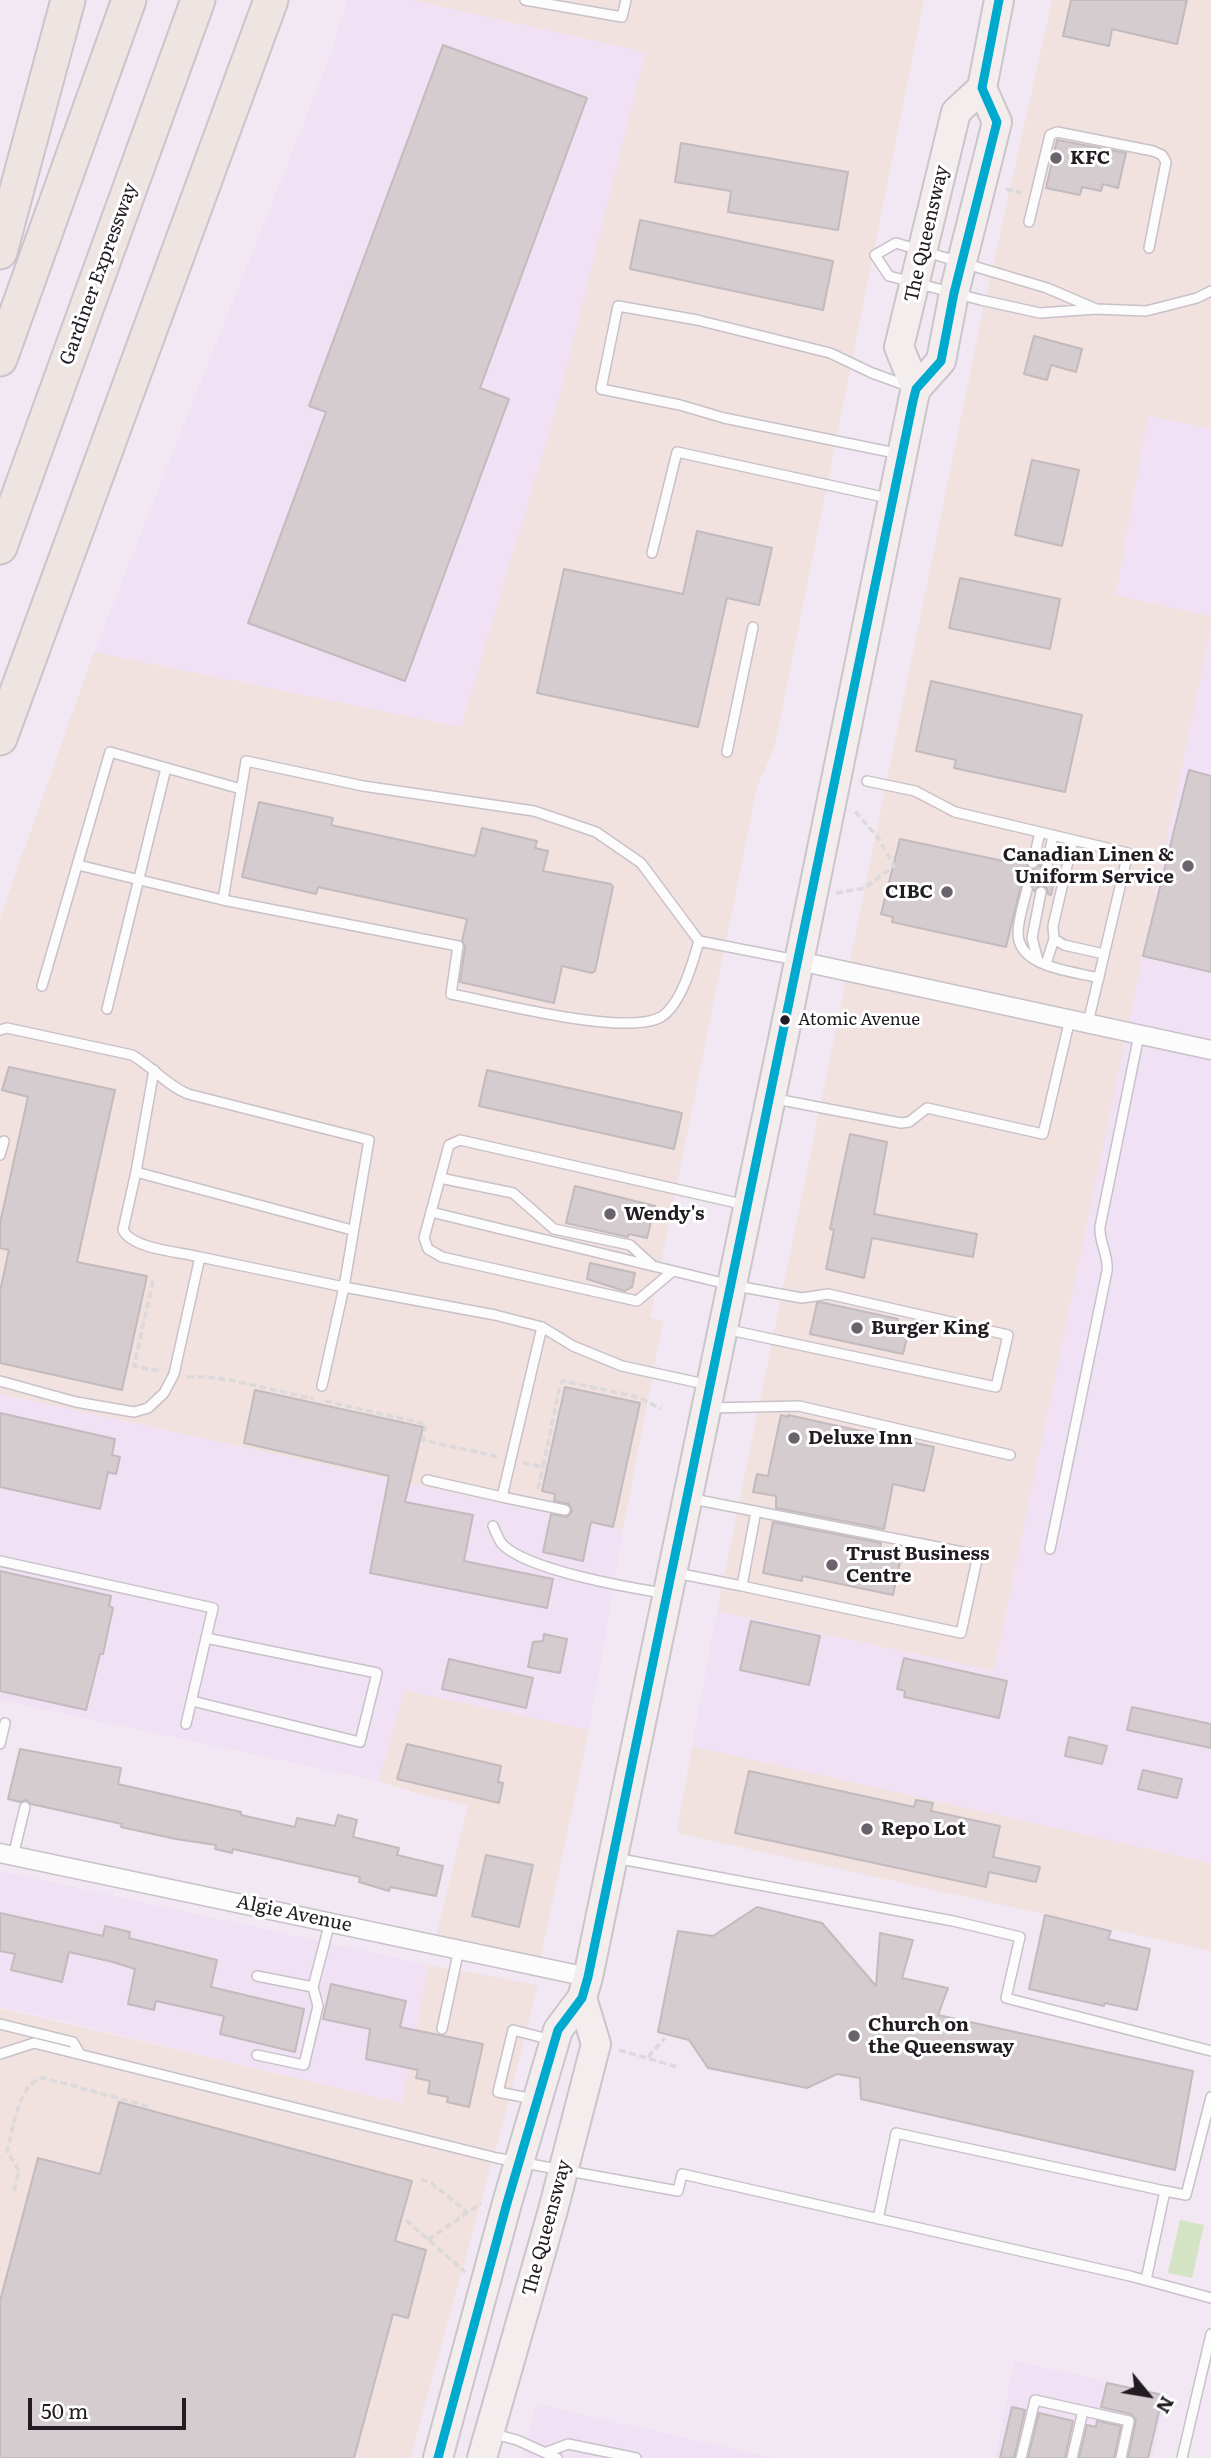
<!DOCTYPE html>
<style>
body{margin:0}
#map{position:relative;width:1211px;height:2458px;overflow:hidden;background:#f1e8f3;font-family:Literata,serif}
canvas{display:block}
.north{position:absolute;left:1113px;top:2360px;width:70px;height:70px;-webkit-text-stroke:5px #fff;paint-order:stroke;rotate:120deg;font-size:19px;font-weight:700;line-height:28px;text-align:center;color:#211b22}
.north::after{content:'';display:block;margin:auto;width:24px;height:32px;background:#211b22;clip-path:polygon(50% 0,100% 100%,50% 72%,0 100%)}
.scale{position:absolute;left:28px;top:2398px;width:158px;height:32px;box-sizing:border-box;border:4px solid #211b22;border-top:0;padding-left:9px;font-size:21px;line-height:24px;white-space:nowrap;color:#211b22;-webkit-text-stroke:5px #fff;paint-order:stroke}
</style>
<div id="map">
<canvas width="1211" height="2458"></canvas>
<div class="north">N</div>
<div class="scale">50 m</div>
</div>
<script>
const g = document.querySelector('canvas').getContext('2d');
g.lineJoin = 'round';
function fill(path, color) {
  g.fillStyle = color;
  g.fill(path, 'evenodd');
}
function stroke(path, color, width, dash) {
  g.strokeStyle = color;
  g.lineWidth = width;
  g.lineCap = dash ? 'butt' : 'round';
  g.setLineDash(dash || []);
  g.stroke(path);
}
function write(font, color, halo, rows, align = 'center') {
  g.font = font + ' Literata,serif';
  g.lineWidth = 6;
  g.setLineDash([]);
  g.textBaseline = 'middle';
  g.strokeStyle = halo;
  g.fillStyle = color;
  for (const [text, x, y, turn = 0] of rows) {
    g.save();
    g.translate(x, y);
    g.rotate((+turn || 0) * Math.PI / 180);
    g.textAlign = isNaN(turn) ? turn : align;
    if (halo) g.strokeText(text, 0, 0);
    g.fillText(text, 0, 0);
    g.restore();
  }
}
const commercial = new Path2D(`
 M411,0h513l-149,745 -18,42 -107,531 13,3 -40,209 -623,-136v-476l94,-266 367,75 184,-675z
 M1052,0h159v429l-63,-13 -32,179 95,21v13l-217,1042 -277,-60 265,-1296z
 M404,1690l185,40 -49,231 -105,-20 33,-136 -49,-11 -40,-13z
 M692,1746l519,117v88l-534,-118z
 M428,1965l110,20 -35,138 -93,335h-410v-450l402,95z`);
const built = new Path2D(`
 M347,0h64l234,52 14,-52 -101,403 -97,324 -367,-75 237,-598z
 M1148,416l63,13v187l-95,-21z
 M1211,629v1234l-519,-117 25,-135 277,60z
 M0,1394l623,136 -34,200 -185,-40 -25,91 -379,-81z
 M0,1871l428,94 -26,138 -402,-97z
 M1014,2361l153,33 -15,64h-157z
 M537,2404l235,54h-249z`);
const green = new Path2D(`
 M1180,2220l24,5 -12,53 -24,-5z`);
const building = new Path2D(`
 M1071,0h116l-10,44 -65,-15 -3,17 -46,-10z
 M443,45l144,53 -107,290 29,11 -104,282 -157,-58 78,-211 -17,-6z
 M1057,140l69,13 -8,35 -15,-4 -2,7 -19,-4 -2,8 -34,-7z
 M681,143l167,29 -10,58 -110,-18 3,-21 -56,-9z
 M640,220l193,41 -10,49 -193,-41z
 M1034,336l48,13 -6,23 -25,-7 -4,15 -23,-6z
 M1032,460l47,10 -17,76 -47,-11z
 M697,531l75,17 -13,57 -32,-7 -29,129 -161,-34 27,-124 119,25z
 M960,578l100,21 -10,50 -101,-21z
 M931,681l151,34 -17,77 -111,-24 2,-8 -40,-9z
 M1189,770l22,6v196l-68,-16z
 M259,802l74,16 -2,7 144,31 7,-28 55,13 -2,7 13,3 -5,20 68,13 2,3 -18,84 -3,2 -30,-7 -8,37 -94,-21 5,-35 -3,-6 5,-22 -149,-32 -2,7 -74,-17z
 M900,839l108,23 1,-4 17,4 2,6 4,2 8,-5 2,6 4,2 8,-5h3l-6,27 -3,-1 -1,-5 -4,-4 -5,1 -4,5 -5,-9 -8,3 -15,62 -114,-25 1,-5 -12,-3z
 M9,1067l106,23 -38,172 70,14 -25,114 -122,-27v-72l9,-41 -9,-2v-25l28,-126 -26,-7z
 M487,1070l195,43 -8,36 -195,-43z
 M850,1134l37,8 -13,72 103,20 -4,23 -101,-19 -8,40 -38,-9 8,-39 -4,-1z
 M575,1186l80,20 -8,32 -18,-4 -1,3 -62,-14z
 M590,1263l45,10 -3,14 -7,4 -38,-12z
 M820,1302l78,17 -2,8 13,2 -6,25 -93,-20 7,-31z
 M565,1387l75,16 -27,124 -22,-5 -8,39 -40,-9 8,-38 16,3 5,-6 -3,-7 -15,-3 1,-7 -13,-3z
 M255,1390l168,37 -18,75 68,13 -9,46 89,18 -6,29 -177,-35 19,-97 -145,-33z
 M0,1413l115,26 -3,16 8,2 -4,17 -8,-2 -8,37 -100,-22z
 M781,1415l7,2v-2l146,32 -10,44 -31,-7 -9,45 -108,-21v-12l-23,-4 4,-18 11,2z
 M773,1522l108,21 -2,9 22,5 -8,38 -91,-19v5l-39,-8z
 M0,1571l111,25 -2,10 4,2 -10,46h-3l-14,56 -86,-19z
 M751,1621l69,15 -11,49 -69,-15z
 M544,1634l23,5 -7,34 -32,-6 5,-25 10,-1z
 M904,1658l103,23 -8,37 -95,-21 1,-6 -8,-2z
 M449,1659l84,19 -7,30 -84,-19z
 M1132,1707l79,17v24l-84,-18z
 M1069,1737l38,9 -5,18 -37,-8z
 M407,1744l94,22 -3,16 5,1 -4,20 -102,-24z
 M20,1749l101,19 -3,16 123,28v3l54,12 2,-9 38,8 3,-11 19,5 -4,17 46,11 -2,7 46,11 -7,30 -46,-9 -1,4 -30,-9 1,-5 -127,-28 -1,4 -17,-4 1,-4 -40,-6 -55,-12 1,-3 -91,-20 -5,-4 -6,2 -12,-3z
 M1143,1770l39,9 -5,19 -39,-9z
 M749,1771l165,36 2,-7 17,3 -2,8 69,15 -7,31 47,10 -4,15 -47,-10 -3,15 -251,-54z
 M486,1855l47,10 -14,62 -47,-11z
 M757,1907l65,16 54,63 4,-53 33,7 -11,38 46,10 -10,27 255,56 -18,99 -314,-71 -1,-21 -23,-4 -30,14 -99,-20 -19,-28 -31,-8 20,-101 35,5z
 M0,1913l103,23 2,-10 25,6 -1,6 88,22 -6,27 93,22 -9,43 -75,-18 4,-18 -68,-15 -2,9 -26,-6 7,-35 -22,-7 -44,-10 -7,30 -51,-12 4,-16 -15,-3z
 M1045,1915l66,16 -3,8 42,10 -13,61 -32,-7 -1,3 -75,-17z
 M331,1984l75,17 -6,26 83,17 -14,63 -22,-5 1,-5 -20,-4 2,-12 -14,-3 2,-8 -52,-11 4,-30 -47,-10z
 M119,2102l293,79 -17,60 31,9 -18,68 -15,-4 -39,144h-354v-157l38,-143 62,16z
 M1107,2383l56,12 -15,63h-20l8,-38 -5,-6 -30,-7z
 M1012,2407l13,3 -11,48h-14z
 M1039,2413l34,8 -8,37h-37z
 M1097,2421l24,5 -7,32h-35l8,-33 9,2z`);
const path = new Path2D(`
 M1006,189l16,4
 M836,893l29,-5 29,-22 -15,-27 -25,-29
 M153,1281l-19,85 25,5
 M187,1377h20l23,3 84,19
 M325,1401l101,23 -3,16 76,17
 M523,1463l20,4 17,-82 3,-4 75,16 23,12
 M538,1489l5,-22
 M619,2050l59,17
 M648,2057l17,-19
 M421,2179l10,4 36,29
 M14,2191l5,-20 -12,-20c6,-22 12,-71 37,-73l107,29
 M406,2220l59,52
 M428,2240l53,-37`);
const lane = new Path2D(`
 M525,0l97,17 4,-17
 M1029,222l21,-87 7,-3 96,19 9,4 4,7 -17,86
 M1096,309l-49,-21 -151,-45 -21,12 14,21 92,24 59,13 56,-4 50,2 51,-13 14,-7
 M900,454l-176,-36 -44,-13 -79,-16 17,-83 79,14 133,33 42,20 36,13
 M652,553l25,-101 211,46
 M727,752l26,-125
 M867,781l48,10 40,21 173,41 -40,170
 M1073,840l-20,86 1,13 10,6 40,9
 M1033,863l7,-31
 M78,865l145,35
 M1047,866l6,-31
 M1027,889c-3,14 -9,30 -9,44 0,35 55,38 81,45
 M699,941c-6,21 -18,64 -38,76 -36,20 -166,-15 -210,-23l7,-48 -235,-46 23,-139 117,25 171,25 62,21 45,31 58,78 97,19
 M1038,961l-6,-23 9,-46
 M1046,964l8,-25
 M42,986l68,-234 131,37
 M107,1009l59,-241
 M0,1030l7,-2 125,27c21,12 34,30 56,39l181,46 -25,147 -144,-30
 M776,1099l125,24 8,-1 18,-14 116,26 27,-115
 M0,1155l4,-14
 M136,1172l216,58
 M440,1178l73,15 41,36 76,16 22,20
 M431,1212l300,73 71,13 26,-4 180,41 -12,52 -271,-58
 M673,1271l-36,30 -195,-44 -14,-8 -4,-11 25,-93 11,-5 286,65
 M542,1327l-40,170 63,13
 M0,1381l76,21 58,10 14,-4 16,-15 10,-19 26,-117c-20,-5 -68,-8 -77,-27l13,-58 18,-102
 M322,1386l22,-99 151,28 47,12 31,19 49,20 87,19
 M709,1408l90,-2 211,49
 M427,1480l75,17
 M693,1499l285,56 -17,78 -219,-47 14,-75
 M493,1526c3,6 5,14 10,19 26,25 122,42 160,48
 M1050,1549l57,-278c2,-15 -8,-28 -7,-44l39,-192
 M0,1561l213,47 -27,116
 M676,1573l66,13
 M192,1701l168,41 17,-69 -171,-35
 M0,1744l5,-21
 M13,1856l12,-49
 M615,1858l338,63 67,16 -14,61 205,53
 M257,1976l56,11
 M0,2024l73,18 7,12
 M442,2029l17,-80
 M0,2054l34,-11 463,115 181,33 4,-17 448,102 81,22
 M257,2055l47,10 14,-59 -5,-19 17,-65
 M533,2099l-35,-7 15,-62 39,10
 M1165,2191l21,4 25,-98
 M878,2219l18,-86 269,58 -19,89
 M494,2434l23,6 40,18
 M547,2452l21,-8 68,14
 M1021,2458l14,-58 94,21 -8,37
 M1072,2458l11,-47
 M1182,2458l29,-124`);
const street = new Path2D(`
 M799,961l412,89
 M0,1853l588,124`);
const primary = new Path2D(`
 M916,389l-17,-42 57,-235 26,-24
 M438,2458l69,-255 51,-173 24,-32 6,-21 203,-976 122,-600 3,-12 25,-28 13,-68 43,-171 -15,-34 17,-88
 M482,2458l71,-248 43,-166 -14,-46`);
const highway = new Path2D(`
 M0,252l68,-252
 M0,359l129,-359
 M0,547l198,-547
 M0,738l271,-738`);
const bus1 = new Path2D(`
 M438,2458l69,-255 51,-173 24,-32 6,-21 325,-1576 3,-12 25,-28 13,-68 43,-171 -15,-34 17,-88`);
const markers = [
 [1056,158,7,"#6a636b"],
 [1188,866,7,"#6a636b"],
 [947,892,7,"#6a636b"],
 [785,1020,6,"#211b22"],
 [610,1214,7,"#6a636b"],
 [857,1328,7,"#6a636b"],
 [794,1438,7,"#6a636b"],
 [832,1565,7,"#6a636b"],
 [867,1829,7,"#6a636b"],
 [854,2036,7,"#6a636b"]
];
const busNames = [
 ["Atomic Avenue",798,1020]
];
const poiNames = [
 ["KFC",1070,158],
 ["Canadian Linen &",1174,855,"right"],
 ["Uniform Service",1174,877,"right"],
 ["CIBC",933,892,"right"],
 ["Wendy's",624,1214],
 ["Burger King",871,1328],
 ["Deluxe Inn",808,1438],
 ["Trust Business",846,1554],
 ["Centre",846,1576],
 ["Repo Lot",881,1829],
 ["Church on",868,2025],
 ["the Queensway",868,2047]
];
const streetNames = [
 ["The Queensway",927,234,-77],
 ["Gardiner Expressway",99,274,-70],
 ["Algie Avenue",294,1914,12],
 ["The Queensway",547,2228,-75]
];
fill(commercial, '#f1e1df');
fill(built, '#f0e1f4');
fill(green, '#d4e3c1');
fill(building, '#d5ccd0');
stroke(building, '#c2babd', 2);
stroke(lane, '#c8c1c9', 12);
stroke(street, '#c8c1c9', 21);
stroke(primary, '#c9c5ca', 32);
stroke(highway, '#c9c5ca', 37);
stroke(path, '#dbd9db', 3.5, [7, 3.5]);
stroke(lane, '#fdfcfd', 9);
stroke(street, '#fdfcfd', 18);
stroke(primary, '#f4eded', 28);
stroke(highway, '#eee4e2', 33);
stroke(bus1, '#00a9ce', 9);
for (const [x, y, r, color] of markers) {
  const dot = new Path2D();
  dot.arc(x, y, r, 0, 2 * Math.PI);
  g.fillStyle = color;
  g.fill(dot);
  stroke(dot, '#fff', 2.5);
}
write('17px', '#211b22', '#fff', busNames, 'left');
write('bold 19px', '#211b22', '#fff', poiNames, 'left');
write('19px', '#211b22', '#fff', streetNames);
</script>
